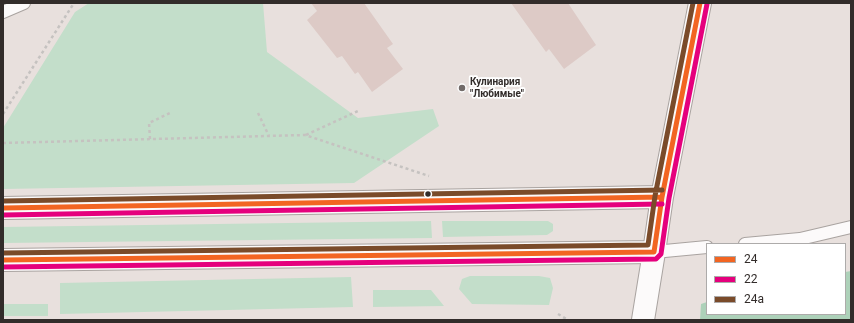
<!DOCTYPE html>
<meta charset="utf-8">
<style>
body{margin:0}
#map{position:relative;width:854px;height:323px;overflow:hidden;background:#e8e0dd;font-family:Roboto,sans-serif}
canvas{display:block}
.frame{position:absolute;inset:0;border:4px solid #322c2a;pointer-events:none}
.legend{position:absolute;left:706px;top:243px;width:140px;height:72px;box-sizing:border-box;background:#fff;border:1px solid #adabaa;margin:0;padding:5px 7px;list-style:none;font-size:12px;color:#322c2a}
.legend li{display:flex;align-items:center;gap:8px;height:20px}
.legend b{width:20px;border:1px solid #adabaa}
</style>
<div id="map">
<canvas width="854" height="323"></canvas>
<div class="frame"></div>
<ul class="legend">
<li><b style="height:5px;background:#f26522"></b>24</li>
<li><b style="height:5px;background:#e5007d"></b>22</li>
<li><b style="height:5px;background:#7a4b2a"></b>24a</li>
</ul>
</div>
<script>
const g = document.querySelector('canvas').getContext('2d');
g.lineJoin = 'round';
function fill(path, color) {
  g.fillStyle = color;
  g.fill(path, 'evenodd');
}
function stroke(path, color, width, dash) {
  g.strokeStyle = color;
  g.lineWidth = width;
  g.lineCap = dash ? 'butt' : 'round';
  g.setLineDash(dash || []);
  g.stroke(path);
}
function write(font, color, halo, rows, align = 'center') {
  g.font = font + ' Roboto,sans-serif';
  g.lineWidth = 3.5;
  g.setLineDash([]);
  g.textBaseline = 'middle';
  g.strokeStyle = halo;
  g.fillStyle = color;
  for (const [text, x, y, turn = 0] of rows) {
    g.save();
    g.translate(x, y);
    g.rotate((+turn || 0) * Math.PI / 180);
    g.textAlign = isNaN(turn) ? turn : align;
    if (halo) g.strokeText(text, 0, 0);
    g.fillText(text, 0, 0);
    g.restore();
  }
}
const green = new Path2D(`
 M89,3h174l4,49 91,66 75,-9 6,17 -85,57 -351,6v-61l72,-116z
 M431,221l1,17 -429,5v-16z
 M442,221h106l5,3v7l-6,4 -104,2z
 M470,276h69l11,2 3,10 -4,17 -77,-1 -13,-15 3,-10z
 M351,277l2,30 -293,7v-31z
 M373,290h58l13,16 -71,1z
 M3,304h45v12h-45z`);
const forest = new Path2D(`
 M851,271v49h-151l1,-16 6,-2v12h138v-42z`);
const building = new Path2D(`
 M311,3h53l29,41 -6,4 16,21 -31,23 -14,-20 -3,2 -13,-18 -5,2 -30,-38 10,-9z
 M511,3h57l28,42 -32,24 -15,-20 -3,3z`);
const path = new Path2D(`
 M258,113l11,23
 M3,114l71,-111
 M306,135l54,-25
 M150,139l-1,-16 21,-10
 M3,143l302,-8 124,41
 M558,314l10,6`);
const service = new Path2D(`
 M3,12l21,-9
 M745,244l55,-5 51,-12
 M654,252l53,-5`);
const minor = new Path2D(`
 M643,320l11,-68`);
const tertiary = new Path2D(`
 M3,208l659,-11
 M3,260l651,-8 8,-55 38,-194`);
const bus1 = new Path2D(`
 M3,208l659,-11
 M3,260l651,-8 8,-55 38,-194`);
const bus2 = new Path2D(`
 M3,215l659,-11
 M3,267l653,-8 5,-5 8,-56 38,-194`);
const bus3 = new Path2D(`
 M3,201l659,-11
 M3,253l645,-8 7,-49 38,-193`);
const markers = [
 [462,88,4,"#726b69"],
 [428,194,3.5,"#322c2a"]
];
const poiNames = [
 ["Кулинария",470,82],
 ["\"Любимые\"",470,94]
];
fill(green, '#c3deca');
fill(forest, '#add1b9');
fill(building, '#ddcac6');
stroke(service, '#a9a3a0', 14);
stroke(minor, '#a9a3a0', 24);
stroke(tertiary, '#a9a3a0', 24);
stroke(path, '#c5c2c0', 2.5, [3, 3]);
stroke(service, '#fcfafa', 12);
stroke(minor, '#fcfafa', 22);
stroke(tertiary, '#fcfafa', 22);
stroke(bus1, '#f26522', 5);
stroke(bus2, '#e5007d', 5);
stroke(bus3, '#7a4b2a', 5);
for (const [x, y, r, color] of markers) {
  const dot = new Path2D();
  dot.arc(x, y, r, 0, 2 * Math.PI);
  g.fillStyle = color;
  g.fill(dot);
  stroke(dot, '#fff', 1.5);
}
write('bold 10px', '#322c2a', '#fff', poiNames, 'left');
</script>
